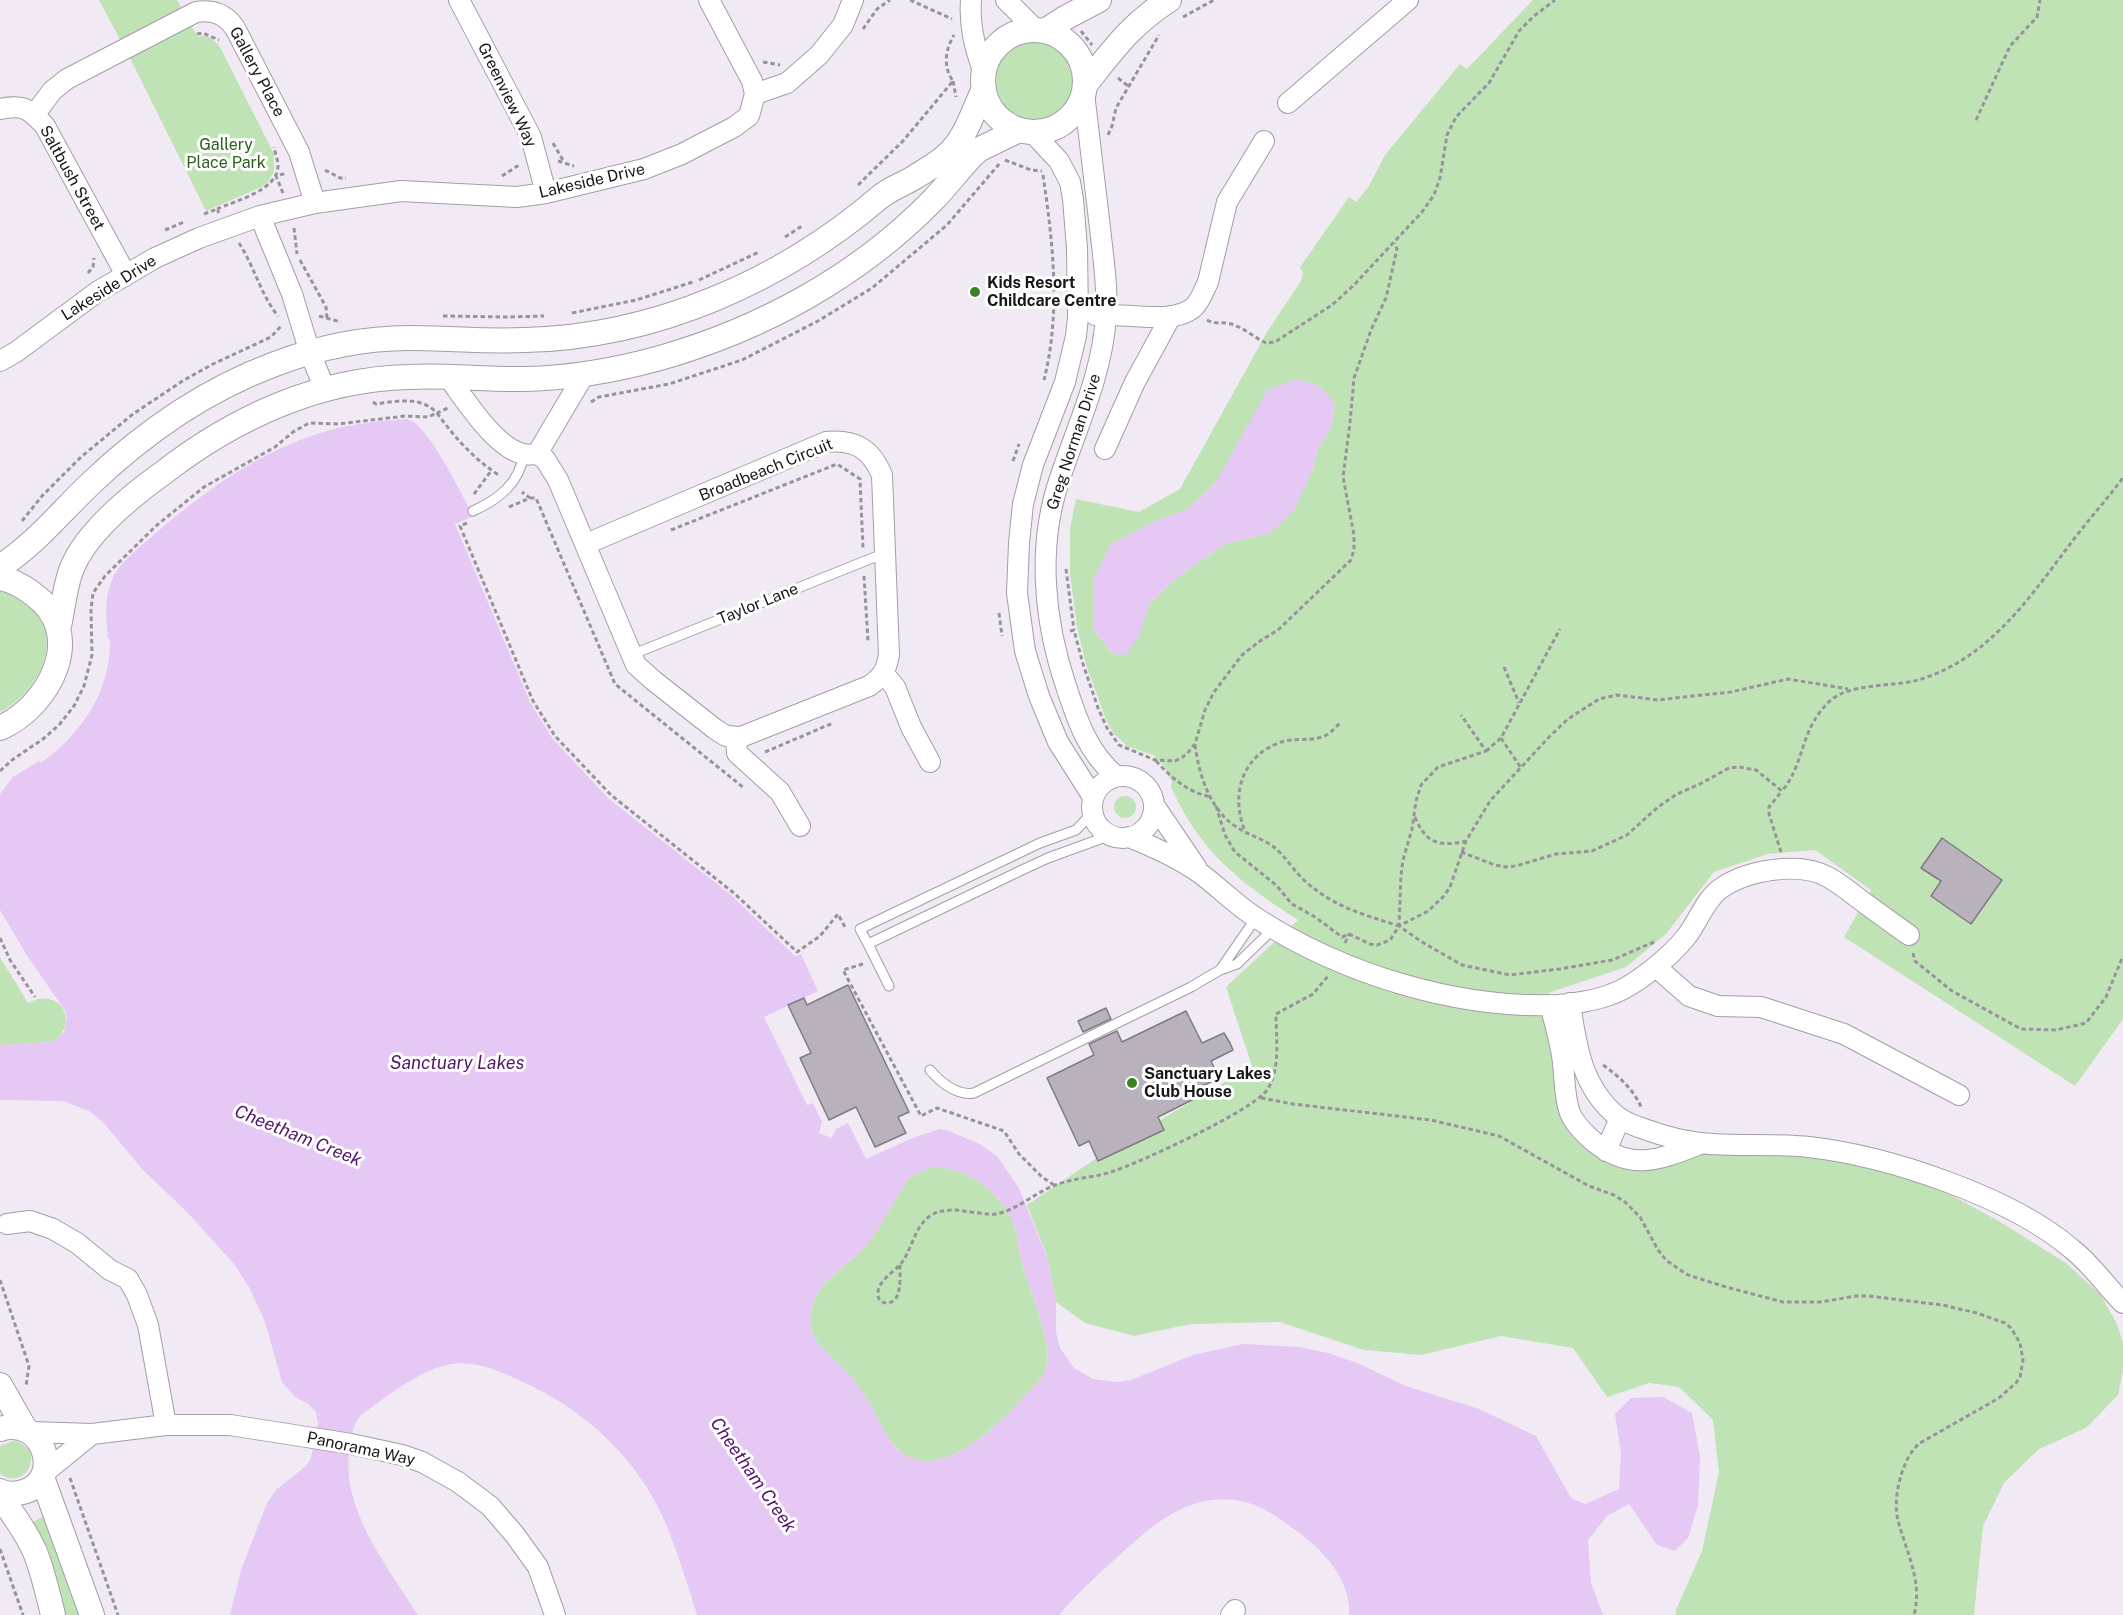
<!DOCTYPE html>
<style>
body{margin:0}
canvas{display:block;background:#f1eaf4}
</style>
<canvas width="2123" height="1615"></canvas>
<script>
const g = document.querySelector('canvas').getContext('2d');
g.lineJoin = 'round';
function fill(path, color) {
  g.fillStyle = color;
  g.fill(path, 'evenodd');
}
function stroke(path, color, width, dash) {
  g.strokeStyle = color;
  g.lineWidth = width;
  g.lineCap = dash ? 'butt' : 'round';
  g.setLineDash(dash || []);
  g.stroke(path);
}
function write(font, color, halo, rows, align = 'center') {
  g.font = font + ' "Public Sans",sans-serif';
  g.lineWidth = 6;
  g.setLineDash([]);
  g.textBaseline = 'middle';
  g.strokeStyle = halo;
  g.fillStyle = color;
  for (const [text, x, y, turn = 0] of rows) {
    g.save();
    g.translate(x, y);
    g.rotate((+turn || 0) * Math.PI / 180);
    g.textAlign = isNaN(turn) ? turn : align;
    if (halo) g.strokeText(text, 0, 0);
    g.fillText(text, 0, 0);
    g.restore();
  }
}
const green = new Path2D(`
 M99,0h78l21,37c10,-3 15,2 22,10l54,107v18l-8,13 -60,26 -71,-143z
 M1533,0h590v1019l-48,67 -231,-149 27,-47 -56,-40 -47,4 -54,18 -48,62 -40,33 -78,26v37l17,90 76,46 82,-16 69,2 66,12 80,24 59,32 69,43 34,31 16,28 7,20v28l-5,25 -32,33 -47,21 -35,34 -21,43 -9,89h-298v-5l26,-59 17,-79 -6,-52 -34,-33 -30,-4 -42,14 -34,-49 -72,-12 -80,19 -57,-5 -84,-28 -89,2 -57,12 -49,-13 -29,-21 -9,-46 -20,-51 77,-52 148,-87 -26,-79 72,-67c-59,-38 -98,-68 -127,-133l1,-5 -8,-16 -11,-11 -26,-9 -13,-12 -8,-14 -20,-56 -9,-37 -7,-54v-44l6,-30 63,13 41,-23 87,-157 34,-51 2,-8 -3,-6 49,-70 7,5 13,-16 16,-31 75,-91 7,5zM1335,404l-4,25 -13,19 -6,24 -42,61 -45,11 -50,35 -25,24 -37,51 -20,-25v-48l60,-59 35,-13 29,-28 21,-38z
 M1039,40c4,1 10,2 13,4 24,11 30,44 13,62 -51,57 -115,-60 -26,-66z
 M0,587c10,6 30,14 37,22 3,2 4,9 6,13 14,35 -12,74 -43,90z
 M1114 807a11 11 0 1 1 22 0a11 11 0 1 1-22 0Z
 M0,957l28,46c30,-17 54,17 25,39l-53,3z
 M933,1167c35,0 64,23 79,53 6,12 6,27 9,40 2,10 7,20 10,30 6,19 20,56 16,75 -3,15 -17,25 -27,36 -23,25 -77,78 -115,54 -16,-11 -22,-28 -31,-44 -9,-16 -19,-32 -32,-44 -7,-8 -16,-14 -23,-23 -15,-19 -9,-44 7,-62 12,-13 27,-22 40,-36 16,-20 27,-44 41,-65l7,-6z
 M13,1441l6,1 10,7c8,20 -10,38 -29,25v-28z
 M43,1517l38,98h-18l-31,-93z`);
const water = new Path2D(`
 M1297,379l23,7 15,18 -4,25 -13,19 -6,24 -18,38 -24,23 -45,11 -50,35 -25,24 -11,33 -13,19 -13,-1 -20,-25v-48l18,-37 42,-22 35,-13 29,-28 50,-91z
 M407,419c22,5 54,76 67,97l-19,8 75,178 22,36 56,60 123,97 65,62 5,-3 17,37 -54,26 43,88 6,-2 9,19 -3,11 13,5 4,-9 12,-6 18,36 49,-22 25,-8 6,1 34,14 17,12 22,32 28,69 9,45v30l4,16 14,20 19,11 24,3 14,-2 62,-25 50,-11 57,3 28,6 30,10 45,22 76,24 57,27 35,62 14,6 34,-15 2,-36 -6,-39 16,-16 32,-1 29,16 8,44 -2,48 -10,33 -13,13 -18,-6 -28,-41 -22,12 -19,24 3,43 12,32h-254c2,-31 -20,-58 -43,-77 -22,-17 -45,-35 -72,-38 -49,-7 -87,30 -120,60 -19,17 -38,35 -55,55h-362c-9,-29 -18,-58 -29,-86 -27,-68 -82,-119 -147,-148 -23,-11 -49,-22 -74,-16 -29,6 -62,33 -86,50 -8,9 -9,19 -11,30 -11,63 37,120 68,170h-188l11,-45 26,-67 9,-13 31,-25 4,-7 7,-34 -2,-12 -8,-8 -13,-7 -13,-15 -17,-60 -15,-33 -16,-25 -47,-52 -45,-43 -40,-48 -13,-10 -26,-10 -63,-1v-55l53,-3 11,-10 3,-14 -1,-6 -40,-58 -26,-44v-116l13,-17 26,-16 2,2c41,-30 70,-72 69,-124l-2,-1c-2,-20 -4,-39 4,-58 7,-18 29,-34 43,-46 56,-49 123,-96 198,-109 18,-3 36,-5 54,-6zM933,1167c35,0 64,23 79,53 6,12 6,27 9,40 2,10 7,20 10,30 6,19 20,56 16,75 -3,15 -17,25 -27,36 -23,25 -77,78 -115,54 -16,-11 -22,-28 -31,-44 -9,-16 -19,-32 -32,-44 -7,-8 -16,-14 -23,-23 -15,-19 -9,-44 7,-62 12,-13 27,-22 40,-36 16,-20 27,-44 41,-65l7,-6z`);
const building = new Path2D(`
 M1942,838l60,42 -31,44 -40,-28 10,-15 -20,-13z
 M848,985l61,127 -11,5 8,16 -31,14 -19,-40 -27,13 -29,-62 11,-5 -23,-48 16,-7 3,7z
 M1106,1008l5,11 -28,13 -5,-11z
 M1186,1011l16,32 22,-10 6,10 3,7 -22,11 8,17 -25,12 4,7 -40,20 6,13 -66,31 -9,-20 -10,5 -32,-68 47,-23 -5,-11 28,-13 5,11z`);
const path = new Path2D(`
 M910,0l42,19
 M1183,17l31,-17
 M863,29l14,-20 13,-9
 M1081,31l11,14
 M197,34l6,-1 16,7
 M763,62l17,3
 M1118,78l10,8
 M953,81l3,16
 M1976,120l34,-74 27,-29 3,-17
 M1108,135l4,-9 4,-18 43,-73
 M553,143l11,19
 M1005,160l26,10 11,1
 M558,161l16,5
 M325,170l15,8h6
 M1043,175c10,68 18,137 1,205
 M502,176l17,-11
 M858,185l45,-44 50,-60c-10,-14 -8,-31 1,-46
 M283,193l-7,-17 11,-3
 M217,209c18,-8 62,-19 61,-44 0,-5 -3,-12 -4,-18
 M204,214l13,-5 2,4
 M294,228l3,26
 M165,230l19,-8
 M785,237l17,-11
 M239,243c15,23 22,52 39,73
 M300,260l26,47 1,11
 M88,273l5,-6 1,-9
 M699,280l60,-28
 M572,313l64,-13 57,-18
 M319,316l22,6
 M443,316l64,1 37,-1
 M1207,320c7,4 11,2 19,3 15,2 27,14 40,20l9,-1 57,-37 21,-19 69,-74 12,-17 6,-17 7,-43 9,-18 33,-34 30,-52 15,-15 21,-16
 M373,402l3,2c21,-3 45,-8 61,9l11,-5
 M591,402l8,-5 70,-13 73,-24 76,-39 54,-33 75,-63 53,-62
 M1013,461l6,-17
 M474,494l17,-23
 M530,498h6l79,186 129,104
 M509,507l21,-9 -8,-6
 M22,521l20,-25 39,-39 52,-43 51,-34 29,-16 58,-27 11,-12
 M467,523l-7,3 73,175 22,35 56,59 124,99 62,58 23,-16 18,-22 8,15
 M671,530l166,-66 23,15 3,69
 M1066,569l8,61
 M864,576l4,65
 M999,613l3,23
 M1070,631l4,-1 9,34 15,44 9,20 12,17 36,15 20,1 11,-6 9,-11 10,-34 9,-18 28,-37 18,-14 18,-11 73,-70 3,-11v-14l-11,-58 7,-54 4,-45 17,-48 15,-32 11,-49 -3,-6
 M1504,667l15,36
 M1501,738l20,30
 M1195,745c4,30 15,66 43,83 11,7 25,11 36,19 12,10 20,24 31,34 30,27 58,33 94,45
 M1486,751l15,-13 59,-109
 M765,752l68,-29
 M1156,761c16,17 31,31 55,36
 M0,771l12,-11 31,-21 16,-14 15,-19 10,-20 8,-31 -1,-45 2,-17 12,-17 52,-51 47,-38 71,-40 18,-15 16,-9 29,1 67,-8 23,1 9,-4c18,25 37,46 63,63
 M1216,806l9,29 10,17 41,33 16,19 23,13 27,20 7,-3 21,10 7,1 13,-5 4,-6 5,-8 2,-51 2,-15 9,-31 4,-28 5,-16 17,-18 48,-16 -25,-36
 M1415,817c11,27 25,30 51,24
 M1244,829c-13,-36 -2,-73 37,-87 13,-4 28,-1 41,-5 7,-2 13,-9 18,-14
 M1461,852l34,13 11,2 10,-1 40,-12 36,-3 35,-16 31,-28 19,-13 23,-10 29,-16 10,-1 17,3 26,21c24,-29 17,-62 49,-91 20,-17 61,-13 87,-20 10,-3 21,-7 30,-12 55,-28 90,-82 126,-129 16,-21 33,-40 49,-61
 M1781,852l-12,-38v-7l13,-16
 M0,938l10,22 25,37
 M1654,942l-42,18 -53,9 -49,6 -48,-10 -40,-23 -23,-16 29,-15 16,-15 6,-9 16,-46 24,-40 59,-64 19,-18 31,-20 18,-4 41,5 26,-3 47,-5 57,-13 60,10
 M1345,943l4,-9
 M1913,953l2,8 37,30 69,38 35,1 30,-7 20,-26 17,-41
 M863,964l-20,6 78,146 16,-8 67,23 15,23 23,23 12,8
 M1603,1065c17,12 31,25 39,44
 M1261,1098l32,6 138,16 68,16 90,50 25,9 11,7 15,15 18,33 9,11 21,14 38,12 57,15h38l35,-6h13l73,9 35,8 28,10 6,5 9,15 3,17 -3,17 -4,6 -17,15 -79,45c-18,14 -28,56 -22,77 8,32 25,61 16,95
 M900,1265c0,9 1,22 -3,31 -3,9 -18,10 -19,-1 -1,-13 13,-21 21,-29 13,-14 14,-38 31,-50 7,-5 16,-6 26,-6 9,1 33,5 40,4 19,-3 39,-21 57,-28 19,-8 39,-8 58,-14 28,-9 141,-61 156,-82 14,-21 9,-52 9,-76l37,-20 15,-18
 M0,1280l29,86 -3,20
 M70,1478l48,137
 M0,1549l23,66`);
const service = new Path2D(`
 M473,511c26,-12 46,-27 51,-57
 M631,655l254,-102
 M1092,813l-16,17 -36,13 -180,86 8,15 154,-74 26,-12 63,-23
 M868,944l21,42
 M1220,970l36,-52
 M930,1070c10,12 27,26 44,23l217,-106 29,-17 17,-6 36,-35`);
const minor = new Path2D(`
 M459,0l72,137 15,56
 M709,0l43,81 3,13
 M971,0c-2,26 4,49 13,73
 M1006,0l30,30
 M1084,93c5,45 11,90 16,135 3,29 8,58 6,87 -3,58 -29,111 -47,166 -22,66 -15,140 7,205 11,34 22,67 50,90
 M1288,103l120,-103
 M0,109c23,-5 30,0 45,17l81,149
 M35,114l17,-23 15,-12 129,-67c16,-3 30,2 39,16l64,124 16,51
 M1032,132l27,29 11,21 3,17 4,49 1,69 -2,19 -11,46 -32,83 -10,39 -4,39 -2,50 8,58 14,45 19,46 35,55
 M260,216l32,78 18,59 15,36
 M1095,315c27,-3 78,11 99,-8 7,-7 10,-17 14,-25l19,-80 37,-61
 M0,361l16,-9 81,-60 58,-34 44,-20 61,-22 55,-13 86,-12 116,6 29,-4 98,-24 38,-15 52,-27 15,-11 6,-22 32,-11 32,-28 24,-30 10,-25
 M448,377c17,22 46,70 75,77 4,1 9,0 14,0l48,-81
 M1105,449l30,-67 36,-66
 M537,454l8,5 13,21 78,185 18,16 61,48 11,7 15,1 128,-51c13,-9 17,-15 20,-31l-7,-180c-11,-26 -27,-36 -56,-33l-240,102
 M884,674l11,13 16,40 19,35
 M736,738l1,15 43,39 20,34
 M1092 807a31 31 0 1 1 62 0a31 31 0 1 1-62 0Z
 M1154,805l42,62
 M1129,837c25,10 50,21 72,37 20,15 36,32 57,45 85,55 199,90 300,86 15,-1 40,-5 54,-11 23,-8 59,-38 74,-57 12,-15 19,-37 34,-48 26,-19 80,-28 108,-12 9,5 18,12 26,18 18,14 37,27 55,40
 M1656,967l33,29 29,10 43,1 83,27 115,61
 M1570,1003c6,43 12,85 48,114 8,6 20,10 29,13 17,6 35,11 53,13 36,4 72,0 109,4 79,9 203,50 264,103 19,15 33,36 50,53
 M1550,1005c5,19 11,38 13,58 2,17 1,33 7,50 4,10 15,21 23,28 38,31 66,19 107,3
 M1606,1151l14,-33
 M7,1224l23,-3 23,8 24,14 33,27 18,9 9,16 11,30 18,100
 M31,1432l61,2 74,-9h64l121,19 51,11 20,7 36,20 32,24 25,29 23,32 17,48
 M44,1473l48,-39
 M1231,1615l4,-5`);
const tertiary = new Path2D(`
 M983 81a51 51 0 1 1 102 0a51 51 0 1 1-102 0Z
 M1045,31l20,-13 34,-18
 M1085,85c28,-35 46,-61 84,-85
 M0,567c36,-24 58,-52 88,-81 54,-52 117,-96 187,-122 42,-16 90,-26 135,-26 38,0 76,4 115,2 130,-3 257,-59 355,-143 11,-9 24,-13 35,-20 11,-7 24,-14 33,-23 18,-16 25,-43 36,-65
 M0,578c12,2 24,9 33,16 55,39 17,112 -33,134
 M59,626c4,-18 6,-41 13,-58 15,-37 59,-72 91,-95 71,-55 155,-94 246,-96 39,-2 77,3 116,2 45,-1 92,-9 135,-21 102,-29 199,-82 273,-158 14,-14 26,-31 40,-45l7,-6 39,-19
 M0,1385l25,44
 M0,1429c45,-14 64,52 23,63 -8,2 -16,3 -23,-1
 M42,1477l50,138
 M0,1496c13,18 26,36 35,56 8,20 13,42 18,63`);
const markers = [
 [975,292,6,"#3c8124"],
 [1132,1083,6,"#3c8124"]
];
const streetNames = [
 ["Gallery Place",257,72,62],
 ["Greenview Way",507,95,64],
 ["Saltbush Street",72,178,61],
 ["Lakeside Drive",592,181,-13],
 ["Lakeside Drive",109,288,-32],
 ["Greg Norman Drive",1074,442,-72],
 ["Broadbeach Circuit",766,470,-22],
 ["Taylor Lane",758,604,-22],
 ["Panorama Way",361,1449,12]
];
const parkNames = [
 ["Gallery",226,145],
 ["Place Park",226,163]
];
const poiNames = [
 ["Kids Resort",987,283],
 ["Childcare Centre",987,301],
 ["Sanctuary Lakes",1144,1074],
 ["Club House",1144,1092]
];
const waterNames = [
 ["Sanctuary Lakes",457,1063],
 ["Cheetham Creek",298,1136,22],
 ["Cheetham Creek",753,1475,55]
];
fill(green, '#c0e3b6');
fill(water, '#e6c8f5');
fill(building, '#b9b2bc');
stroke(building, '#807a83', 1.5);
stroke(service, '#a49da7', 11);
stroke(minor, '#a49da7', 22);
stroke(tertiary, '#a49da7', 26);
stroke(path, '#98939a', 3, [4.5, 3]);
stroke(service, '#fff', 9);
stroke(minor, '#fff', 20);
stroke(tertiary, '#fff', 24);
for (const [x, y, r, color] of markers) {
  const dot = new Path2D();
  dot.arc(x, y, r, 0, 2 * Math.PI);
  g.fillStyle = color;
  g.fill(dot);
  stroke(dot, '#fff', 2);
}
write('16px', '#181619', '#fff', streetNames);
write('16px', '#2c601a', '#fff', parkNames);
write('bold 16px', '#181619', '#fff', poiNames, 'left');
write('italic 18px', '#55166c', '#fff', waterNames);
</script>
